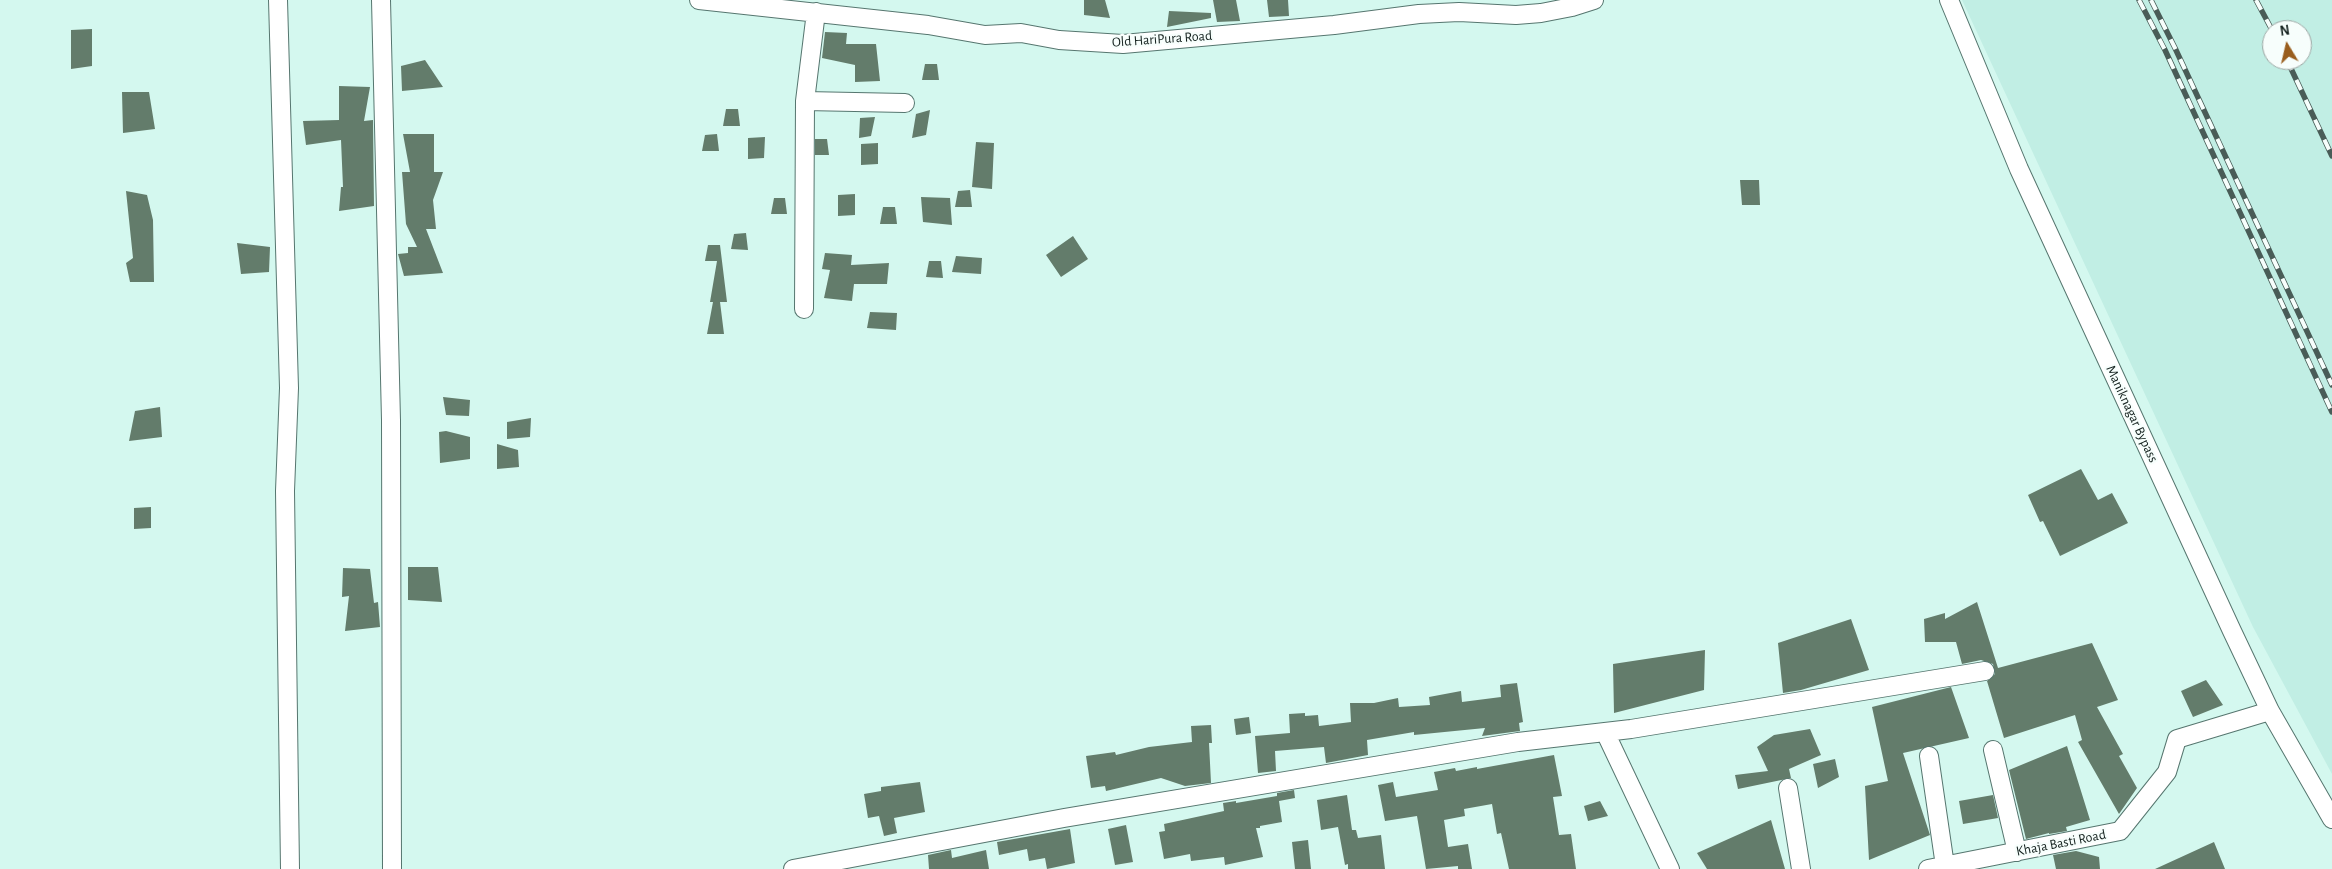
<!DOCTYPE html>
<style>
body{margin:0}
#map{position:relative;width:2332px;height:869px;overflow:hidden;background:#d4f8ef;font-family:"Alegreya Sans",sans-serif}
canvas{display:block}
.north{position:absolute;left:2262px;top:20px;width:50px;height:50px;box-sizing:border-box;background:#f7fefc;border:1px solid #9ca6a3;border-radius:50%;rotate:351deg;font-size:14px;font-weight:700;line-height:20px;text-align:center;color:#14211e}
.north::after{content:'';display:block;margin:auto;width:18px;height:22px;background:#995e1e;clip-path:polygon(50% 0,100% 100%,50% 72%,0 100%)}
</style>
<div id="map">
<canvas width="2332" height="869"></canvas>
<div class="north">N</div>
</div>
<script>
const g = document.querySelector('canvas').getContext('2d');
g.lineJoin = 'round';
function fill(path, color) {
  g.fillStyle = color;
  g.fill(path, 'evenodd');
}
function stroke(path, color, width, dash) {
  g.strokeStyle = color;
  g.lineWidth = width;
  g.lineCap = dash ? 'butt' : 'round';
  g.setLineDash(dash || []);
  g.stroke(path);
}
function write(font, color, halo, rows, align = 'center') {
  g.font = font + ' "Alegreya Sans",sans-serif';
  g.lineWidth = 4.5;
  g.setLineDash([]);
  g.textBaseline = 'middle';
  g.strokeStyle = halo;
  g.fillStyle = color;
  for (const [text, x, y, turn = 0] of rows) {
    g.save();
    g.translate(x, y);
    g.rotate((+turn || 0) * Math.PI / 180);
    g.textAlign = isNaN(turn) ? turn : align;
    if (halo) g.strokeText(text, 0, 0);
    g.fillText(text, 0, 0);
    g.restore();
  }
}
const built = new Path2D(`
 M1962,0h370v774l-79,-147zM2272,30h30v30h-30z`);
const building = new Path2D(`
 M1084,0h21l5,18 -26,-3z
 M1213,0h23l4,21 -23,1z
 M1267,0h21l1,16 -20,1z
 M1169,11l42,2v5l-44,9z
 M92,29v37l-21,3v-39z
 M825,32l22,1 -1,11h30l4,37 -25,1v-17l-33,-7z
 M425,60l18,27 -41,4 -1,-25z
 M925,64h12l2,16h-17z
 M339,86l31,1 -6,34 9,-1 1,86 -35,5 2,-24h2l-2,-47 -35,5 -3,-24 36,-1z
 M122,92h27l6,37 -32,4z
 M726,109h12l2,17h-17z
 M930,110l-4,25 -14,3 4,-24z
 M875,117l-4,19 -12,2 1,-20z
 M403,134h31v38h9l-10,28 3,29h-10l17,44 -39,3 -6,-22 10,-1v-6h9l-11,-23 -4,-52h8z
 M717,134l2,17h-17l3,-16z
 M765,137l-1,21 -16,1v-21z
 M815,139h12l2,16h-14z
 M976,142l18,1 -2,46 -20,-2z
 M878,143v21l-17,1v-21z
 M1740,180h19l1,25h-18z
 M970,190l2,17h-17l3,-16z
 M126,191l21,4 6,25 1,62h-24l-4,-19 7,-5z
 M855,194v21l-17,1v-21z
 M921,197l29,1 2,27 -29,-3z
 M774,198h11l2,16h-16z
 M883,207h12l2,17h-17z
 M746,233l2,17 -17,-1 3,-15z
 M1073,236l15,23 -27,18 -15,-22z
 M237,243l33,4 -1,25 -28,2z
 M708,245h12l7,57h-7l4,32h-17l6,-32h-3l7,-41h-12z
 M825,253l27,2 -1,10 38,-2 -2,21h-33l-2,17 -28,-3 6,-28 -8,-1z
 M956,256l26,2 -1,16 -29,-2z
 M929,261h12l2,17 -17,-1z
 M870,312l27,1 -1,17 -29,-2z
 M443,397l27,3 -1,16 -23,-1z
 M160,407l2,30 -33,4 6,-30z
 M531,418l-1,19 -23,2v-17z
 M446,431l24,6v22l-30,4 -1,-31z
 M497,444l21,6 1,17 -22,2z
 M2081,469l17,31 14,-7 16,30 -68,33 -17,-35 -3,1 -12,-27z
 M151,507v21l-17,1v-21z
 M408,567h30l4,35 -34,-2z
 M343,568l27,1 4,34 4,-1 2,25 -35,4 4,-35 -7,1z
 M1977,602l21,66 94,-25 26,57 -21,7 26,47 -4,2 18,32 -18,26 -41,-72 4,-2 -7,-25 -71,23 -17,-57 8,-7 -2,-10 -12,-4 -19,4 -6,-22h-31l-1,-23 21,-6v6z
 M1851,619l18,51 -68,20 -18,3 -5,-50z
 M1705,650l-1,40 -90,23 -1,-49z
 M2206,680l17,25 -30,12 -12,-26z
 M1517,683l6,39 -4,1 1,8 -38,5 3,-8 -71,7v-3l-47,8 1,15 -42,8 -2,-16 -49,4 1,20 -18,2 -3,-37 35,-3 -1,-19 16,-1v3l13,-1 1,11 32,-4 -1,-19h24l24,-5 1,9 31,-2 -1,-8 32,-6 1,11 39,-5 -1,-12z
 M1951,687l18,51 -66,15 27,82 -61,25 -4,-74 23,-5 -16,-74z
 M1249,717l2,16 -15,2 -2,-16z
 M1211,725l1,18h-3l2,40 -26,3 -24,-8 -55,13 -1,-5 -14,2 -5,-32 29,-4 1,3 33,-8 43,-5 -1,-16z
 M1810,729l11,26 -32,14 2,9 -53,11 -3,-14 33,-4 -11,-24 17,-12z
 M2067,746l23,74 -24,7 1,4 -18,3v-1l-23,6 -17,-69z
 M1554,755l8,41 -9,1 6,38 12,-1 5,35h-67l-8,-36 -4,1 -5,-30 -28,5 1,7 -21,4 4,27 20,-3 4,25h-14v-3l-32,3 -9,-53 -32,5 -7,-36 15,-3 3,15 42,-7 -4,-18 21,-4 1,3 21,-4v2z
 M1835,759l4,18 -21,11 -5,-24z
 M920,782l5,30 -31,6 3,15 -13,3 -5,-20 -11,2 -4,-24 17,-3v-4z
 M1294,790l1,8 -16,3 3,21 -22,4v2h-4l7,29 -38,8 -1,-8 -33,4 -1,-7 -26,5 -5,-27 6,-1 -1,-7 60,-13 -1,-8 13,-2v2l41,-7v-3z
 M1347,795l5,35h4l2,8 23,-3 4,34h-37v-5l-3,1 -7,-38 -17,3 -4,-30z
 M1993,795l5,23 -35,6 -4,-23z
 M1600,801l8,15 -20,5 -4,-15z
 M1771,820l14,49h-78l-10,-16z
 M1126,825l7,37 -18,3 -7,-36z
 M1070,829l5,34 -28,6 -2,-11 -16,3 -2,-12 -28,6 -2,-13z
 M1308,840l3,29h-16l-3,-27z
 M2214,842l11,27h-70z
 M951,850l1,8 34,-8 3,19h-60l-1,-14z
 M2076,851l23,6 1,12h-44l-3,-14z`);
const minor = new Path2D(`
 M278,0l11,388 -4,103 5,378
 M381,0l10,420 1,449
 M699,0l229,25 57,10 36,-2 38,7 64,4 211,-19 85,-11 40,-2 57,3 25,-2 31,-6 22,-7
 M1949,0l70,169 213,462 38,80 62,108
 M805,101l100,2
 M804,309l1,-208 11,-89
 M1605,732l65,137
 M1993,750l24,102
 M1929,756l16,110
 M1788,788l13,81
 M793,869l271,-51 454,-76 113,-13 354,-58
 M1928,869l192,-38 47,-59 10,-33 93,-28`);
const rail = new Path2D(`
 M2139,0l26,50 167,362
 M2151,0l24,48 157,337
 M2256,0l16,30
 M2287,60l45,96`);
const streetNames = [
 ["Old HariPura Road",1162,39,-4],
 ["Maniknagar Bypass",2132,414,65],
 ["Khaja Basti Road",2061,843,-11]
];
fill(built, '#c1eee4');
fill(building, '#637c6b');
stroke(minor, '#56766f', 20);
stroke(minor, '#fff', 18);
stroke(rail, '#495c57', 5.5);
stroke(rail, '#f7fefc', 4, [11]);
write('14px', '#14211e', '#f7fefc', streetNames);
</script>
